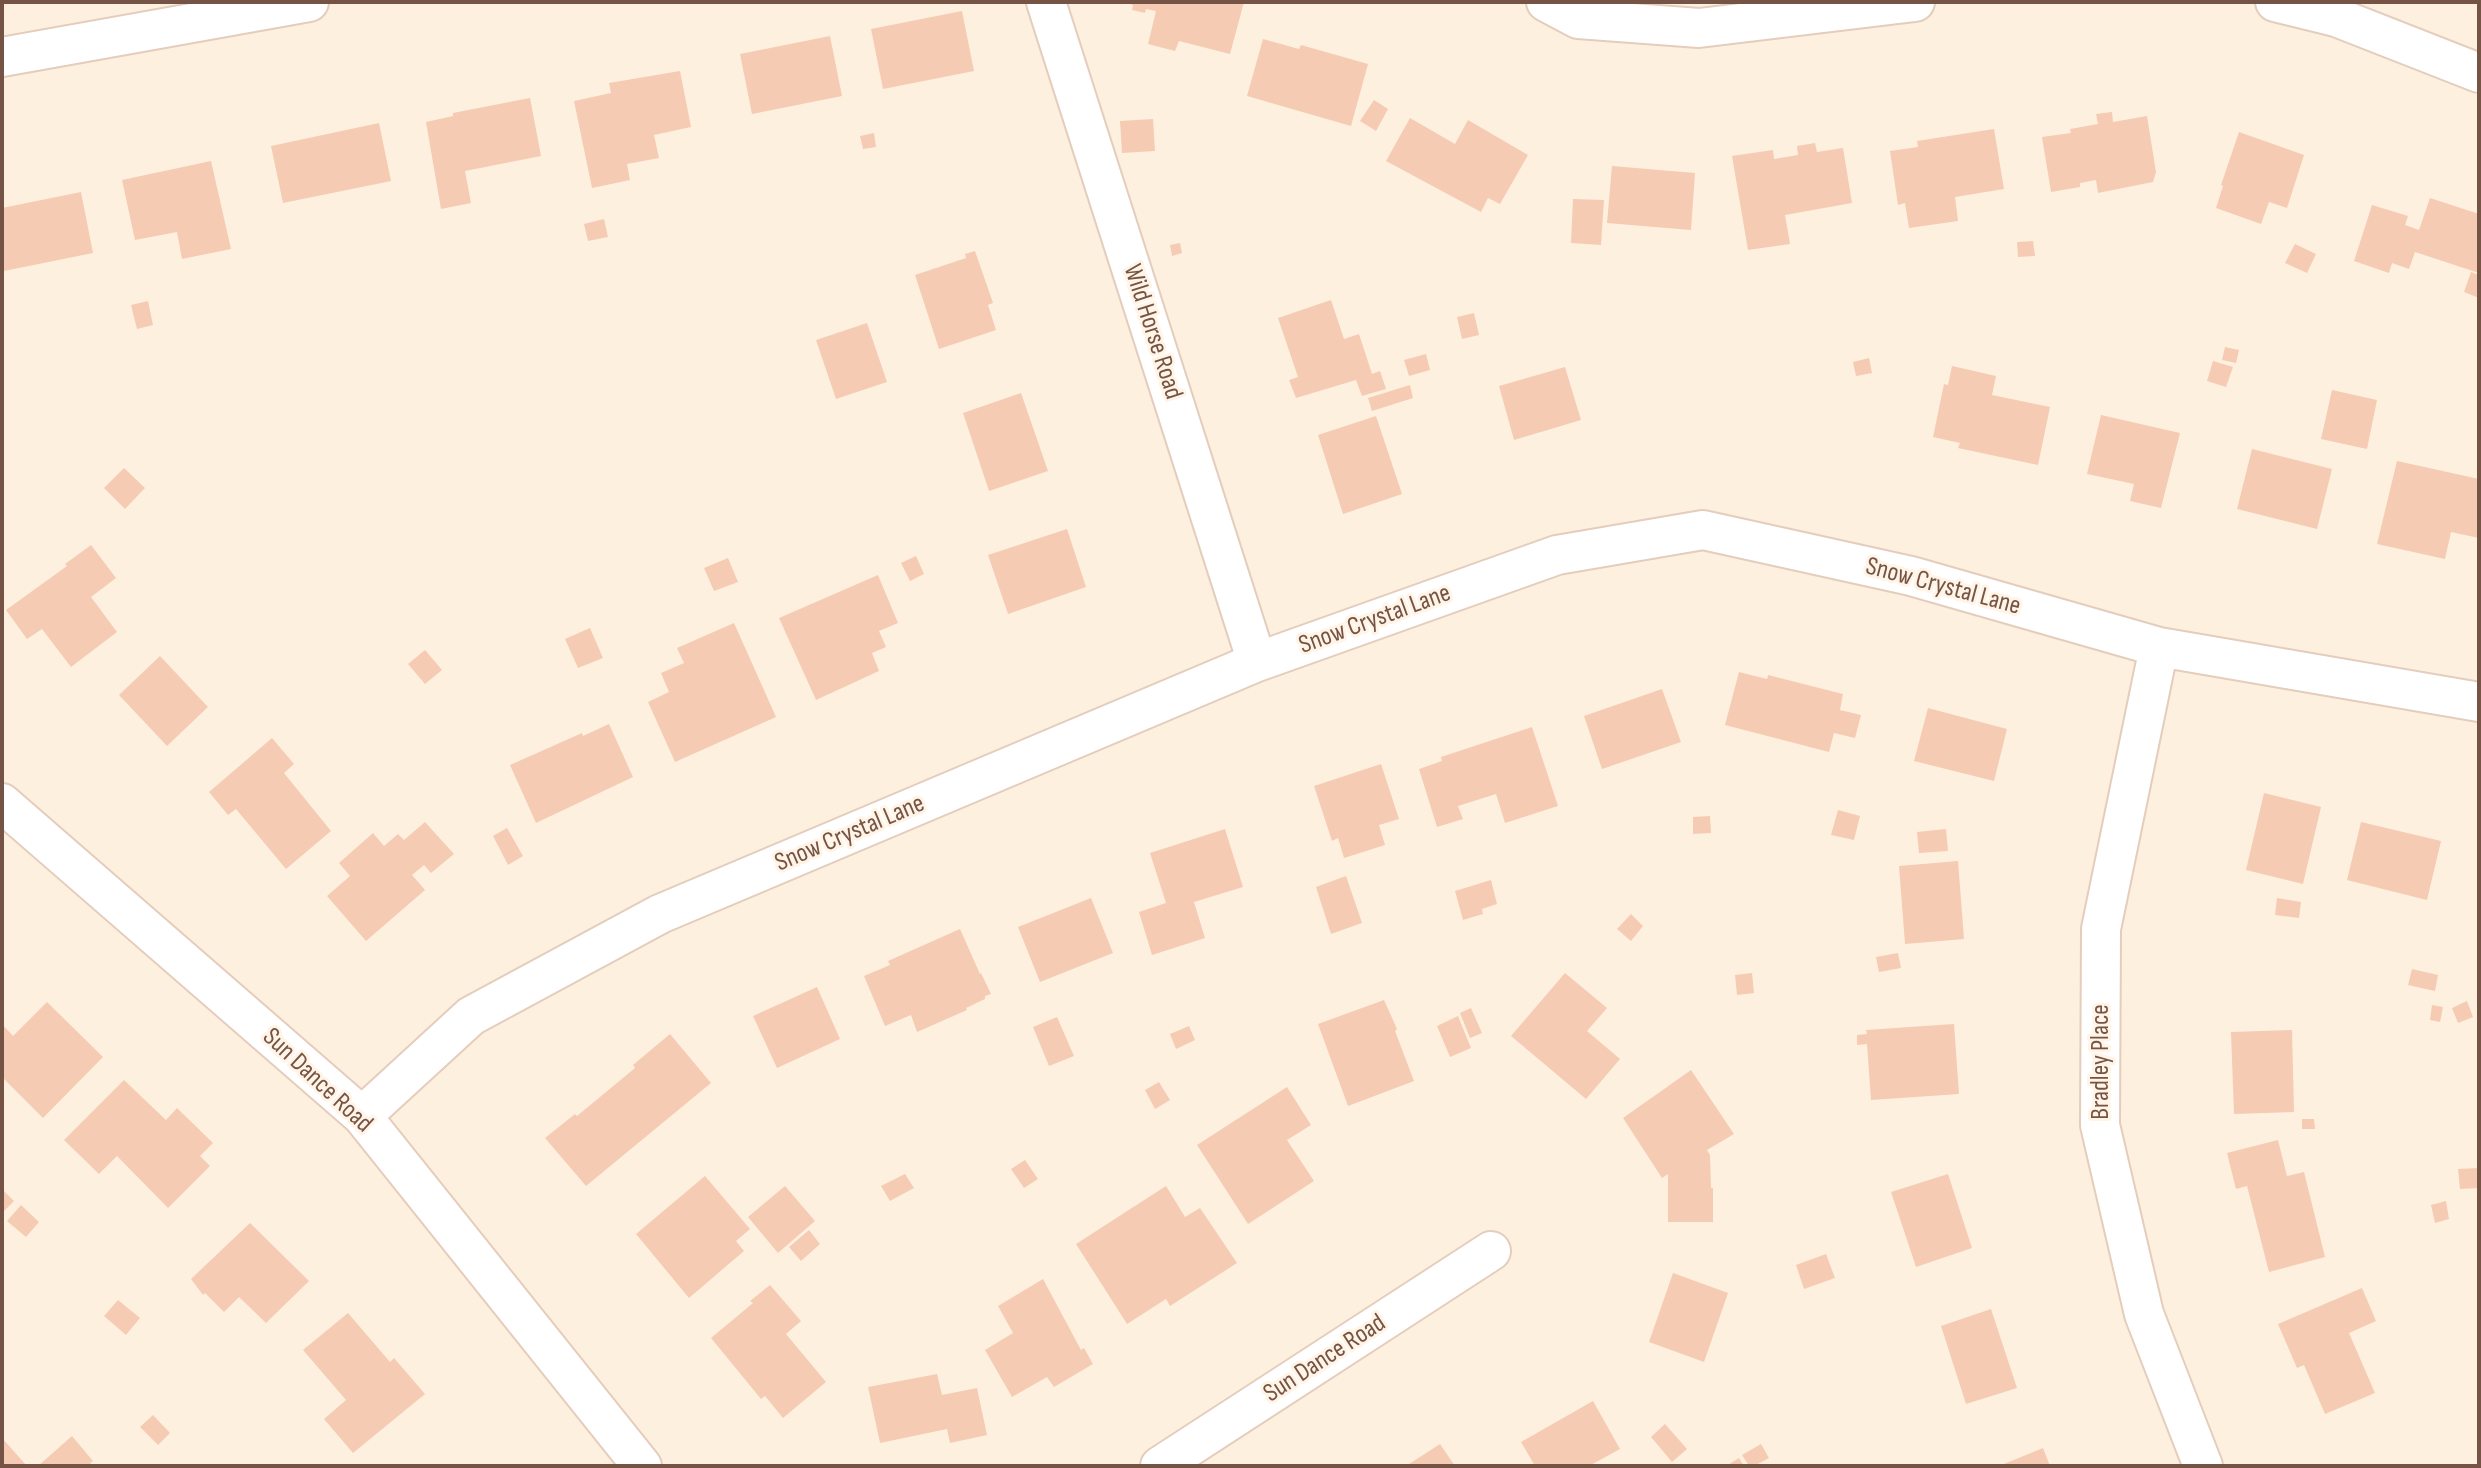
<!DOCTYPE html>
<style>
body{margin:0}
#map{position:relative;width:2481px;height:1468px;overflow:hidden;background:#fef0de;font-family:"Sofia Sans Condensed",sans-serif}
canvas{display:block}
.frame{position:absolute;inset:0;border:4px solid #755445;pointer-events:none}
</style>
<div id="map">
<canvas width="2481" height="1468"></canvas>
<div class="frame"></div>
</div>
<script>
const g = document.querySelector('canvas').getContext('2d');
g.lineJoin = 'round';
function fill(path, color) {
  g.fillStyle = color;
  g.fill(path, 'evenodd');
}
function stroke(path, color, width, dash) {
  g.strokeStyle = color;
  g.lineWidth = width;
  g.lineCap = dash ? 'butt' : 'round';
  g.setLineDash(dash || []);
  g.stroke(path);
}
function write(font, color, halo, rows, align = 'center') {
  g.font = font + ' "Sofia Sans Condensed",sans-serif';
  g.lineWidth = 6;
  g.setLineDash([]);
  g.textBaseline = 'middle';
  g.strokeStyle = halo;
  g.fillStyle = color;
  for (const [text, x, y, turn = 0] of rows) {
    g.save();
    g.translate(x, y);
    g.rotate((+turn || 0) * Math.PI / 180);
    g.textAlign = isNaN(turn) ? turn : align;
    if (halo) g.strokeText(text, 0, 0);
    g.fillText(text, 0, 0);
    g.restore();
  }
}
const building = new Path2D(`
 M1124,2h120l-14,52 -51,-13 -4,10 -27,-7 8,-33 -10,-2 -1,4 -13,-3 1,-5z
 M962,11l12,60 -91,18 -12,-60z
 M830,36l12,60 -90,18 -12,-60z
 M1263,39l36,10 2,-4 67,19 -17,62 -104,-30z
 M680,71l11,56 -37,8 5,23 -32,6 3,16 -38,8 -18,-87 37,-8 -2,-10z
 M530,98l11,58 -76,15 6,32 -30,6 -15,-87 27,-6v-3z
 M1374,100l14,9 -12,22 -16,-10z
 M2112,112l1,10 34,-6 9,56 -3,10 -55,11 -2,-13 -16,3v4l-29,5 -9,-55 29,-4 -1,-4 28,-5 -2,-10z
 M1410,118l45,26 13,-24 60,35 -28,49 -12,-6 -7,14 -95,-51z
 M1153,119l2,32 -33,2 -2,-32z
 M379,123l12,58 -108,22 -12,-57z
 M1994,129l10,60 -49,8 3,24 -49,7 -4,-25 -7,2 -8,-54 28,-4 -1,-6z
 M2239,132l65,23 -17,53 -18,-6 -8,22 -45,-16 7,-22 -2,-1z
 M874,133l2,14 -13,2 -3,-13z
 M1815,143l2,9 26,-4 9,55 -67,12 5,29 -42,6 -16,-94 41,-6 1,9 24,-4 -1,-9z
 M211,161l20,88 -49,10 -5,-27 -42,8 -13,-60z
 M1612,166l83,7 -4,57 -84,-7z
 M81,192l12,61 -89,18 -2,-10v-53z
 M2430,198l49,16v59l-64,-21 -6,17 -17,-6 -3,10 -35,-12 18,-56 36,11 -3,9 14,5z
 M1573,199l31,1 -3,45 -30,-2z
 M604,219l4,18 -20,4 -4,-17z
 M2033,241l2,15 -17,1 -1,-15z
 M1180,243l2,10 -10,3 -2,-11z
 M2295,244l21,10 -9,19 -22,-10z
 M975,251l18,52 -5,2 8,25 -57,19 -24,-74 51,-17 -1,-4z
 M2471,272l8,3v23l-15,-6z
 M1331,300l13,39 15,-5 13,40 8,-3 6,18 -24,7 -6,-16 -60,18 -7,-18 9,-3 -20,-59z
 M148,301l5,24 -16,4 -6,-24z
 M1474,313l5,22 -17,4 -5,-22z
 M867,323l20,59 -51,17 -20,-59z
 M2225,347l14,3 -3,13 -14,-3z
 M1426,354l4,16 -21,6 -5,-16z
 M1869,358l3,15 -16,3 -3,-14z
 M2213,361l20,6 -7,20 -19,-6z
 M1952,366l44,10 -4,19 58,12 -12,58 -80,-17 2,-5 -27,-6 11,-53 4,1z
 M1565,367l16,53 -67,20 -15,-54z
 M1410,385l3,13 -41,13 -4,-13z
 M2332,390l45,10 -10,49 -46,-10z
 M1021,393l27,78 -59,20 -26,-78z
 M2101,415l79,18 -19,75 -31,-7 4,-17 -47,-10z
 M1376,416l26,78 -59,20 -25,-79z
 M2252,449l80,20 -15,60 -80,-20z
 M2397,461l82,18v59l-28,-6 -6,27 -68,-15z
 M124,468l21,20 -20,21 -21,-21z
 M1067,529l19,58 -78,27 -20,-59z
 M91,545l25,33 -25,19 26,35 -46,35 -29,-38 -15,10 -21,-29 61,-44 -2,-2z
 M916,556l8,18 -14,7 -9,-18z
 M728,558l10,24 -24,9 -10,-23z
 M878,575l20,48 -19,8 7,16 -14,6 7,18 -63,29 -37,-82z
 M734,623l42,94 -101,45 -27,-60 21,-10 -8,-19 23,-10 -7,-15z
 M590,628l13,30 -25,10 -13,-29z
 M425,650l17,20 -17,14 -17,-20z
 M160,656l48,51 -41,39 -48,-51z
 M1739,672l28,7 1,-4 75,19 -3,16 21,5 -6,23 -21,-5 -5,19 -104,-27z
 M1662,689l19,53 -79,27 -18,-53z
 M1928,708l79,21 -13,52 -80,-20z
 M609,724l24,53 -97,46 -26,-58 72,-32 1,3z
 M1532,727l26,79 -53,17 -9,-29 -38,12 5,13 -26,8 -18,-58 23,-8 -1,-4z
 M272,738l22,26 -10,9 47,58 -45,38 -50,-60 -8,6 -19,-23z
 M1381,764l18,55 -20,6 6,20 -41,13 -6,-20 -6,3 -18,-55z
 M2264,793l57,14 -18,77 -57,-14z
 M1838,810l22,6 -6,24 -23,-5z
 M1710,816l1,17 -18,1v-17z
 M425,822l29,32 -23,19 -7,-8 -12,10 13,15 -59,51 -39,-45 23,-20 -11,-13 34,-30 11,13 14,-12 6,6z
 M2361,822l80,19 -14,59 -80,-20z
 M507,828l16,28 -15,9 -15,-29z
 M1225,829l18,58 -49,15 11,36 -53,17 -13,-43 27,-9 -16,-50z
 M1946,829l2,22 -29,2 -2,-21z
 M1958,861l6,78 -59,5 -6,-78z
 M1346,876l16,47 -31,11 -15,-47z
 M1491,880l6,24 -15,5 1,5 -20,6 -8,-29z
 M1091,898l22,55 -73,29 -22,-55z
 M2277,898l24,4 -2,16 -24,-3z
 M1631,914l12,12 -12,15 -14,-12z
 M960,929l20,45 1,-1 10,21 -6,2v3l-19,9 1,2 -50,22 -6,-17 -26,11 -21,-50 26,-11 -2,-4z
 M1898,953l3,15 -22,4 -3,-15z
 M2412,969l26,6 -3,16 -27,-6z
 M1565,973l42,35 -20,23 33,28 -34,40 -75,-63z
 M1752,973l2,20 -17,2 -2,-20z
 M817,987l23,52 -63,29 -24,-52z
 M1384,1000l13,29 -2,2 19,50 -66,25 -30,-82z
 M2467,1001l6,16 -15,6 -6,-15z
 M47,1002l56,55 -60,61 -41,-41v-53l11,12z
 M2432,1005l11,2 -3,15 -10,-2z
 M1471,1008l11,25 -12,5 -10,-25z
 M1458,1016l13,32 -21,9 -13,-31z
 M1057,1017l17,39 -25,10 -16,-39z
 M1954,1024l5,70 -88,6 -4,-56 -10,1v-10l10,-1 -1,-4z
 M1189,1026l6,14 -19,9 -6,-15z
 M2292,1030l2,82 -60,2 -3,-82z
 M670,1034l41,49 -125,103 -41,-48 30,-24 2,2 58,-48 -2,-3z
 M1691,1070l43,64 -27,16 3,5 1,33h2v34h-45v-48l-6,4 -39,-60z
 M124,1080l42,40 11,-12 36,35 -13,13 10,10 -42,42 -51,-52 -18,18 -35,-34z
 M1159,1082l11,18 -15,9 -10,-19z
 M1287,1087l24,38 -24,15 27,41 -66,43 -51,-79z
 M2302,1119h12l1,10h-13z
 M2278,1140l9,36 17,-4 21,85 -56,15 -22,-86 -11,3 -9,-36z
 M1025,1160l13,19 -14,9 -13,-19z
 M2479,1168v20l-19,1 -2,-20z
 M905,1174l9,14 -24,13 -9,-15z
 M1948,1174l24,74 -56,19 -25,-75z
 M705,1176l45,53 -14,12 8,10 -55,47 -53,-64z
 M785,1186l30,35 -37,32 -30,-36z
 M1166,1186l19,31 15,-9 37,55 -67,43 -4,-7 -39,25 -51,-80z
 M2,1189l12,12 -12,12z
 M2446,1201l3,18 -14,4 -4,-18z
 M21,1205l18,17 -13,15 -19,-16z
 M250,1223l59,58 -43,42 -27,-26 -15,15 -19,-19 -2,2 -12,-16z
 M809,1230l11,14 -19,17 -12,-14z
 M1826,1254l9,24 -31,11 -8,-24z
 M1673,1273l55,20 -24,69 -55,-20z
 M1043,1279l38,71 3,-2 9,16 -39,23 -7,-10 -35,20 -27,-47 28,-17 -15,-27z
 M770,1285l31,36 -15,13 40,48 -43,36 -18,-22 -4,3 -50,-61 42,-35 -3,-2z
 M2362,1288l14,33 -27,12 26,60 -50,21 -21,-49 -7,3 -19,-44z
 M118,1300l22,18 -14,17 -22,-19z
 M1991,1309l26,79 -51,16 -25,-78z
 M348,1313l42,49 4,-4 31,36 -72,59 -29,-34 22,-19 -43,-50z
 M937,1374l5,21 35,-7 10,47 -37,8 -3,-14 -67,14 -12,-56z
 M1593,1401l27,48 -31,17h-54l-14,-24z
 M153,1415l17,18 -12,12 -18,-18z
 M1665,1424l22,25 -15,13 -21,-25z
 M72,1436l21,25 -3,2 3,3h-55z
 M2,1438l25,28h-25z
 M1440,1444l15,22h-49z
 M1761,1444l8,14 -15,8h-5l-7,-11z
 M2043,1448l7,18h-51z
 M1739,1458l5,8h-18z`);
const minor = new Path2D(`
 M1046,2l211,660
 M1546,2l32,17 121,9 216,-26
 M2275,2l61,15 143,56
 M2,57l307,-55
 M2159,647l-58,282 -1,196 44,189 59,152
 M2,803l360,313 280,350
 M362,1116l109,-100 189,-102 597,-252 300,-107 146,-25 208,46 248,71 320,55
 M1160,1466l331,-215`);
const streetNames = [
 ["Wild Horse Road",1152,332,72],
 ["Snow Crystal Lane",1943,587,15],
 ["Snow Crystal Lane",1375,620,-20],
 ["Snow Crystal Lane",850,834,-23],
 ["Bradley Place",2101,1062,-90],
 ["Sun Dance Road",317,1081,43],
 ["Sun Dance Road",1325,1359,-33]
];
fill(building, '#f5cbb4');
stroke(minor, '#e4cdbd', 42);
stroke(minor, '#fff', 38);
write('26px', '#755445', '#fff4e6', streetNames);
</script>
